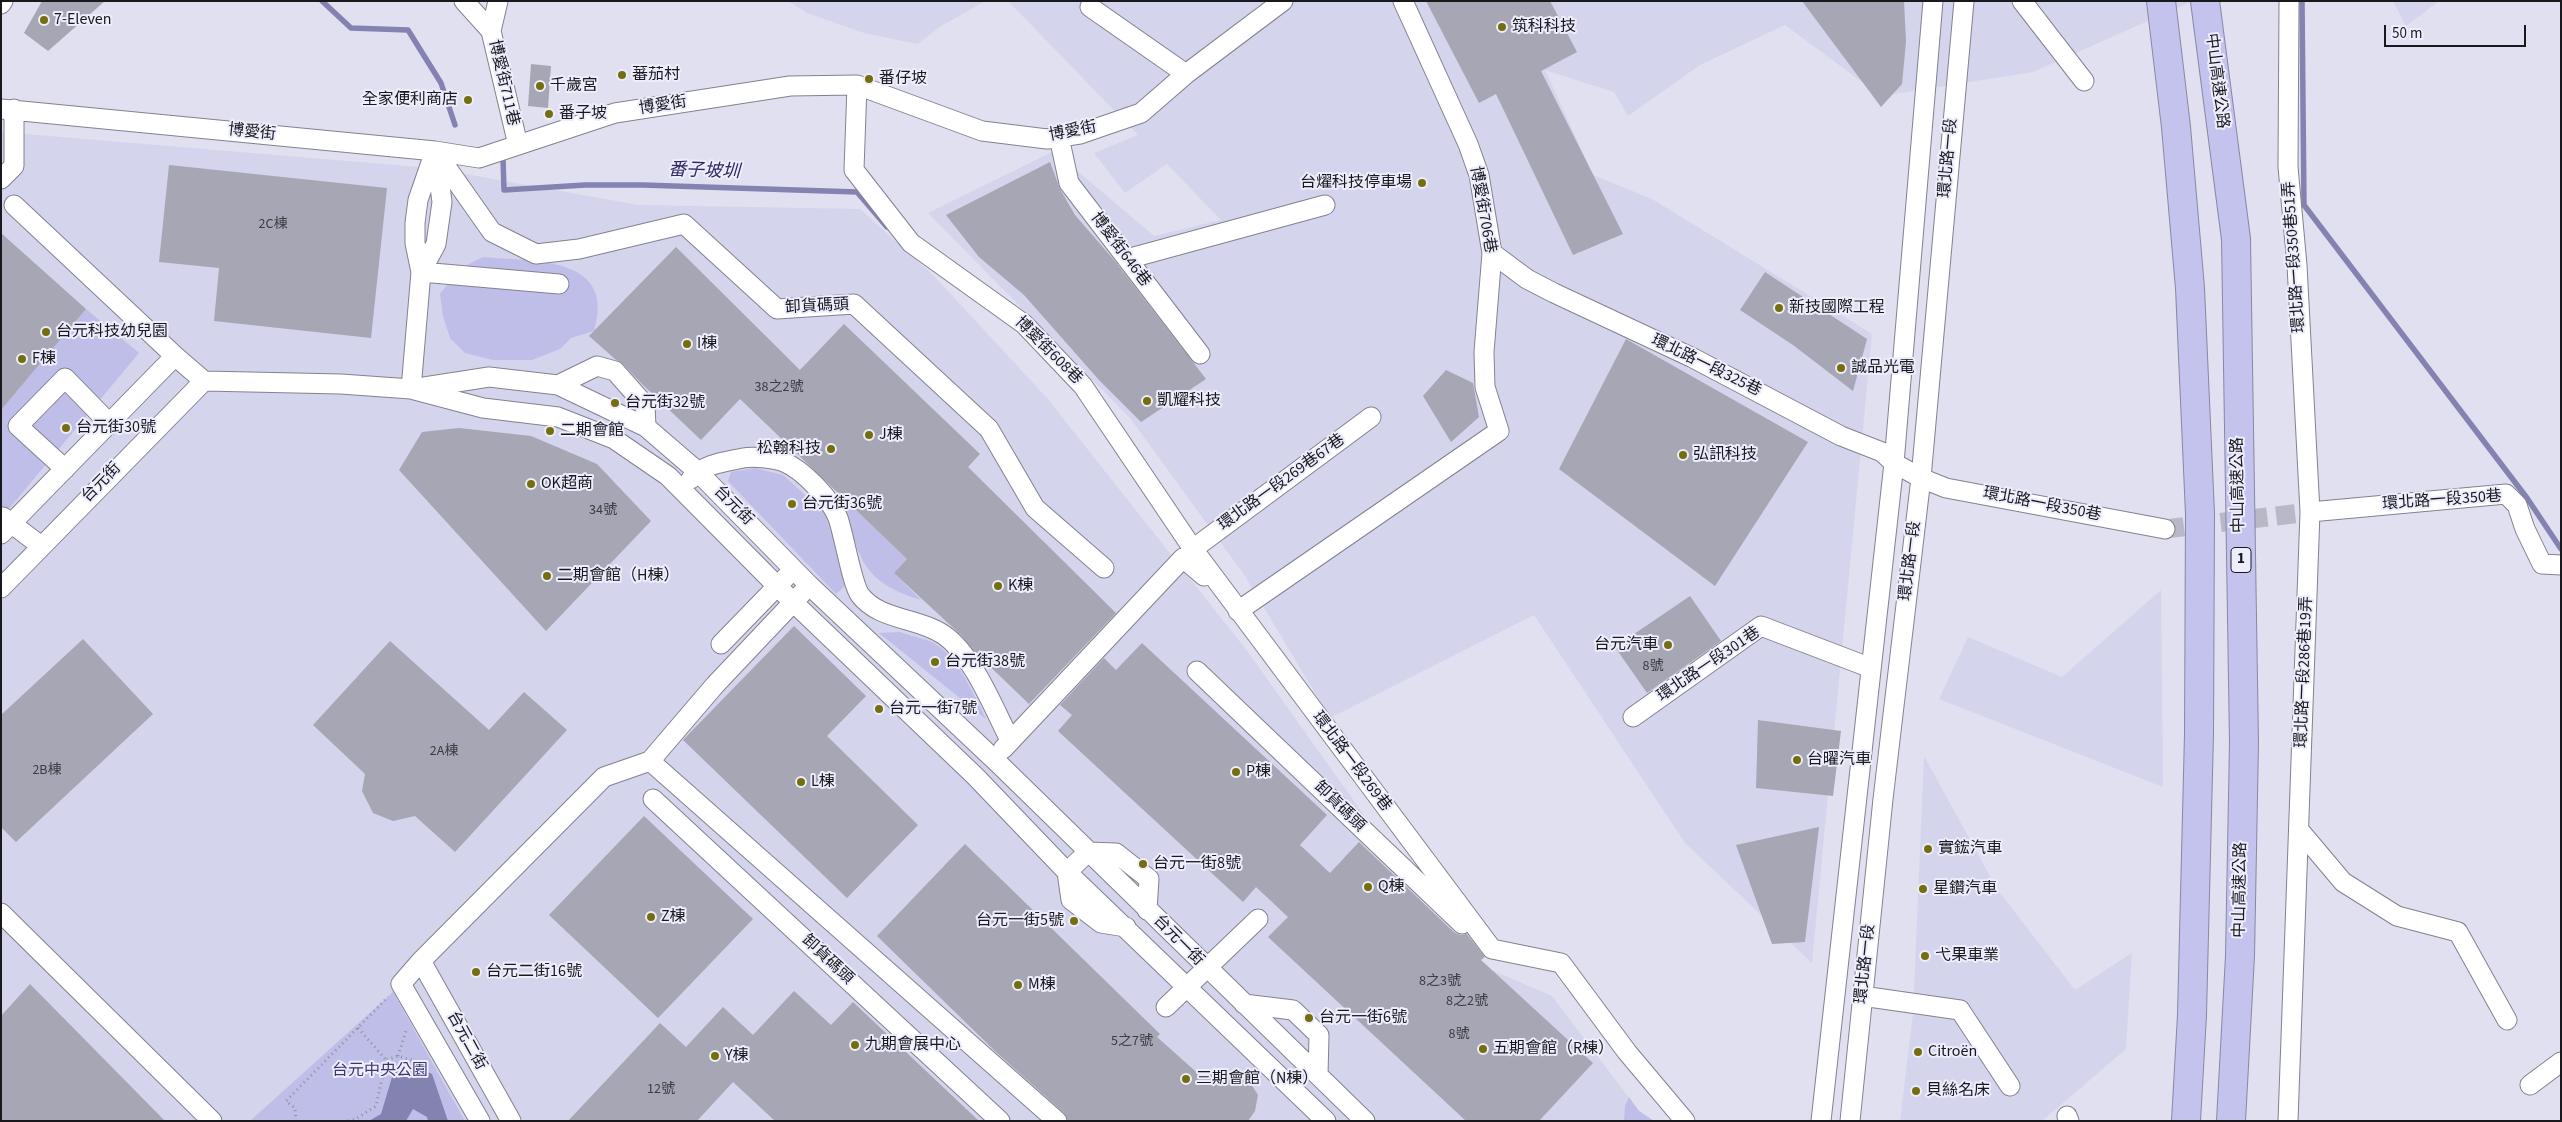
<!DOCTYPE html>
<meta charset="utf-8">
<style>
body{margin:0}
#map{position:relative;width:2562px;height:1122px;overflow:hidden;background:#e0e0f0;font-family:"Source Sans 3",sans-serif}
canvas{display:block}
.frame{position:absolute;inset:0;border:2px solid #18181d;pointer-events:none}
.scale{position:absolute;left:2384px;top:25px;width:142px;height:22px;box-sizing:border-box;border:2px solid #18181d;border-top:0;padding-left:6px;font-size:15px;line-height:18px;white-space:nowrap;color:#18181d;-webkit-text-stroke:4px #ededfd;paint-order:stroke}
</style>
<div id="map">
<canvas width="2562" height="1122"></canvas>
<div class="frame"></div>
<div class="scale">50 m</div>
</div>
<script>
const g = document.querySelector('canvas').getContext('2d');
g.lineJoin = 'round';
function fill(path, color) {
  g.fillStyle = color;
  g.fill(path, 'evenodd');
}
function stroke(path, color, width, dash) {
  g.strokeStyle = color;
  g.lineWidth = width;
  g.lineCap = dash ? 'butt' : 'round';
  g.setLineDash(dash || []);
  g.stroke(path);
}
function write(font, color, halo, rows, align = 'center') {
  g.font = font + ' "Source Sans 3","Noto Sans TC",sans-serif';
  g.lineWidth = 4;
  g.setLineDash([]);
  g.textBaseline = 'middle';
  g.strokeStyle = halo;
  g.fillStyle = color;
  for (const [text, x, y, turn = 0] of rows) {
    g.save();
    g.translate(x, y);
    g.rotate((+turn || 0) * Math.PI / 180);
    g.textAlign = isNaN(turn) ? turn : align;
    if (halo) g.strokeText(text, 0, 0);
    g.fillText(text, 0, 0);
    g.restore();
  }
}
const built = new Path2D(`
 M788,1h197l-47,27 -20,16 -54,-11 -57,-20z
 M1008,1h1185l-160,71 -152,24 -96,-71 -85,40 -72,51 -14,-24 -69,-22 48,105 59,24 220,135 -60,629 -127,-120 -151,-228 -204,103 -85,-142 -115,-158 -202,-205 126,-62 100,85 67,-16 -54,-56 -42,29 -31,-40 44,-18z
 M2393,1h46l-33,25z
 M1,132l430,36 208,37 221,4 74,67 113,122 201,254 106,149 105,155 93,40 87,115 15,10h-1653z
 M2161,590l2,197 -224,-88 29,-62 94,40z
 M1924,756l73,133 78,101 57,-37 -6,96 -84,72h-142l13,-107z`);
const green = new Path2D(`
 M483,257c48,5 134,-3 111,74l-23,7 -11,11 -28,11h-39l-28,-7 -15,-15 -7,-22 -3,-22c13,-17 23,-29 43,-37z
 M86,309l53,44 -132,158 -6,-5v-96z
 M755,468l28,7 41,37 9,25 12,49 -9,8 -108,-113 3,-9z
 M841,496l66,63 -13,14 27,27c-65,-20 -61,-47 -80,-104z
 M900,632c11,4 24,6 34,11 24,14 40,52 52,76l-107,-86z
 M393,992l72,129h-215z
 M1629,1097l10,14 15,10h-30l1,-15z`);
const water = new Path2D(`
 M411,1064l21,10 16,47h-20l-1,-4 -14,-8 -7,12h-37l12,-7 14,-47z`);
const stream = new Path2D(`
 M322,1l29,27 57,2 33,53 14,42
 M2302,1l2,204 223,293 34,51
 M503,159l1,31 81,-5h58l214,7 30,35`);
const building = new Path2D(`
 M42,1h63l-57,50 -24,-18z
 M1426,1h124l27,51 -36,19 82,163 -50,21 -77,-161 -17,9z
 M1802,1h102l2,41 -4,42 -21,23z
 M531,64l20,2 -3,42 -20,-2z
 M1050,162l10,27 15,26 39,45 92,119 -65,43 -42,-42 -75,-85 -45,-38 -33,-42z
 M169,165l218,23 -16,150 -157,-17 5,-53 -60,-6z
 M1,233l85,76 -85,101z
 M676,247l124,123 44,-46 136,130 -12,13 148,146 -87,91 -54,-52 -13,-16 -68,-63 13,-14 -167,-160 -39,41 -59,-56 -19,-20 -8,-5 -26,-23z
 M1765,272l102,67 -14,52 -60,-46 -53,-35z
 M1626,339l182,103 -93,144 -156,-117z
 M1446,370l27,13 6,34 -28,25 -28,-46z
 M459,428l72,8 66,28 54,57 -105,110 -147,-161 23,-38z
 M1690,596l31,45 -74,52 -32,-46z
 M794,626l72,70 -39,40 91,89 -71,73 -164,-158z
 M83,639l70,75 -137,128 -15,-15v-112z
 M390,641l99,89 35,-38 43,38 -112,122 -40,-36 -22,5 -20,-8 -11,-22 3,-17 -52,-49z
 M1142,643l185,172 -27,30 30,28 29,-31 95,90 6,3 7,-1 18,23 -4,3 112,103 -54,58h-73l-198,-184 20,-20 -32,-30 -13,15 -185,-171 14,-16 -12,-10 44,-47 12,12z
 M1758,720l83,11 -8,65 -77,-8z
 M644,816l109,103 -95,99 -109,-103z
 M1819,827l-14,115 -33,2 -36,-99z
 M965,844l195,190 -3,3 46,41 13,-7 21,1 12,9 9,14 -3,16 -7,10h-180l-4,-8 -68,-61 -119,-116z
 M30,984l135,137h-164v-105z
 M794,991l37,34 22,-23 126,119h-204l-42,-39 -36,39h-129l92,-98 26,24 37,-40 30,28z`);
const minorTunnel = new Path2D(`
 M2165,529l145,-17`);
const path = new Path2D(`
 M358,1028l28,32
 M398,1056l8,-25
 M296,1121l-1,-13 -9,-7 102,-104
 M348,1121l8,-2 20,-13 10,-46 12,-4 27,8`);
const minor = new Path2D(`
 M464,1l27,30 27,114
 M2022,1l62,80
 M1,4l2,-3
 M1090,7l96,67
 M491,31l7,-30
 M857,85l-3,85 57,73 113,81 59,62 110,163 299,400 69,14 66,89 58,69
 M1,109l434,42 44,7 136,-45 175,-27 67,-1 125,46 65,8 33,-5 61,-21 45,-39 97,-73
 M1059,137l10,46 131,171
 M435,151l57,81 44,22 43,-5 105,-25 93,85 77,-5 135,125 46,79 69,60
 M1,179l13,-13v-57
 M14,205l161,151 29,25 137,3 70,5 72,19 75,9 56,22 54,37 125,126 182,174 92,96 259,249
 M1492,253l35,26 27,14 139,65 148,78 41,16 12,11 27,15 25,10 219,41
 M1127,259l198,-54
 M421,272l138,12
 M421,272l15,-28 6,-42 -6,-47
 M558,385l39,-19 18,5 30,34 1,22
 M418,388l71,-11 69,8 88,42 51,44 112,114 190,179 366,357
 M411,389l10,-117 -6,-29v-20l3,-23 17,-49
 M65,469l-47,-43 47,-48 44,45
 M691,479c12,-15 33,-17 52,-21 10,-2 31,0 41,4 19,8 47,37 54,56 6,17 14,66 22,77 20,26 58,22 84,40 29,20 50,74 66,105
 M2310,512l196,-18 11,11 8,24 17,35 19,1
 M3,517l38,29
 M1,534l174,-178
 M1193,549l178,-132
 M1,588l203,-207
 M1238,611l261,-180 -14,-44 -1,-35 8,-99 -13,-78 -11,-31 -65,-143
 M721,644l66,-68
 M1197,671l265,253
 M1633,717l128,-91 110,42
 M1003,749l180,-191 21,18
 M650,761l407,360
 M653,799l347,322
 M2300,831l43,51 54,34 61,16 49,88
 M1,913l211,208
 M1126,927l-25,-4 -30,-23 -4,-28 21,-20 28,1 33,26 -2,31
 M421,961l90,160
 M1862,996l98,14 50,76
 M1244,1004l49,6 26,25 -1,40
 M1166,1007l92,-88
 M2530,1085l31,-23
 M2067,1116l2,5
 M480,1121l-79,-137 20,-23 183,-184 46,-16 65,-76 87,-92
 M1821,1121l73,-658 39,-462
 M1850,1121l33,-322 38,-321 43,-477
 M2288,1121l22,-609 -13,-247 -9,-98 1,-166`);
const highway = new Path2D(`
 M2161,1l15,126 14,161 10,226 -1,220 -7,281 -6,106
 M2205,1l31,238 8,504 -4,213 -9,165`);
const markers = [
 [44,20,5,"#756e0e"],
 [1502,27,5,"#756e0e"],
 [622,75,5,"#756e0e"],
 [869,79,5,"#756e0e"],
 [540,86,5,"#756e0e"],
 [468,100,5,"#756e0e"],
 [549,114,5,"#756e0e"],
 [1422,183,5,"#756e0e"],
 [1779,308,5,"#756e0e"],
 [46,332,5,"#756e0e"],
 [687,344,5,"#756e0e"],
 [22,359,5,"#756e0e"],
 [1841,368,5,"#756e0e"],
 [1147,401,5,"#756e0e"],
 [615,403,5,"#756e0e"],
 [66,428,5,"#756e0e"],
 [550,431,5,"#756e0e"],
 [869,435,5,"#756e0e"],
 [831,449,5,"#756e0e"],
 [1683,455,5,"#756e0e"],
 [531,484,5,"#756e0e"],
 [792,504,5,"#756e0e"],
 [547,576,5,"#756e0e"],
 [998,586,5,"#756e0e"],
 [1668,645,5,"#756e0e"],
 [935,662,5,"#756e0e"],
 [879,709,5,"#756e0e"],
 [1797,760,5,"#756e0e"],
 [1236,772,5,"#756e0e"],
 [801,782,5,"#756e0e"],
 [1928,849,5,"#756e0e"],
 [1143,864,5,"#756e0e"],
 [1368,887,5,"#756e0e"],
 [1923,889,5,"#756e0e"],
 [651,917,5,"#756e0e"],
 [1074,921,5,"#756e0e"],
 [1925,956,5,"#756e0e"],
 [476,972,5,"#756e0e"],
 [1018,985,5,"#756e0e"],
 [1309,1018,5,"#756e0e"],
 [855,1045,5,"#756e0e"],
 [1483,1049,5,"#756e0e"],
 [1918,1052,5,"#756e0e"],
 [715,1056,5,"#756e0e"],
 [1186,1079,5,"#756e0e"],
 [1916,1091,5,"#756e0e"]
];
const numberNames = [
 ["2C棟",273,225],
 ["38之2號",779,388],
 ["34號",603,511],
 ["8號",1653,667],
 ["2A棟",444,752],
 ["2B棟",47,771],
 ["8之3號",1440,982],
 ["8之2號",1467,1002],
 ["8號",1459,1035],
 ["5之7號",1132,1042],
 ["12號",661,1090]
];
const shields = [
 [2241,560,20]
];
const shieldNames = [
 ["1",2241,560]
];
const poiNames = [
 ["7-Eleven",54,20],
 ["筑科科技",1512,27],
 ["蕃茄村",632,75],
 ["番仔坡",879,79],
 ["千歲宮",550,86],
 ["全家便利商店",458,100,"right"],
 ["番子坡",559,114],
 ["台燿科技停車場",1412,183,"right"],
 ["新技國際工程",1789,308],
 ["台元科技幼兒園",56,332],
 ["I棟",697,344],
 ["F棟",32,359],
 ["誠品光電",1851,368],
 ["凱耀科技",1157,401],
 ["台元街32號",625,403],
 ["台元街30號",76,428],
 ["二期會館",560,431],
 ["J棟",879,435],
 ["松翰科技",821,449,"right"],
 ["弘訊科技",1693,455],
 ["OK超商",541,484],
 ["台元街36號",802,504],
 ["二期會館（H棟）",557,576],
 ["K棟",1008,586],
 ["台元汽車",1658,645,"right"],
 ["台元街38號",945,662],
 ["台元一街7號",889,709],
 ["台曜汽車",1807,760],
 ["P棟",1246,772],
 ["L棟",811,782],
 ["實鋐汽車",1938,849],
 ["台元一街8號",1153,864],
 ["Q棟",1378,887],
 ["星鑽汽車",1933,889],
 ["Z棟",661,917],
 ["台元一街5號",1064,921,"right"],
 ["弋果車業",1935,956],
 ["台元二街16號",486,972],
 ["M棟",1028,985],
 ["台元一街6號",1319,1018],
 ["九期會展中心",865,1045],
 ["五期會館（R棟）",1493,1049],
 ["Citroën",1928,1052],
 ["Y棟",725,1056],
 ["三期會館（N棟）",1196,1079],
 ["貝絲名床",1926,1091]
];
const streetNames = [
 ["中山高速公路",2216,81,83],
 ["博愛街711巷",503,83,77],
 ["博愛街",663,106,-9],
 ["博愛街",1073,132,-11],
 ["博愛街",252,133,6],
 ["環北路一段",1949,158,-85],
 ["博愛街706巷",1482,210,80],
 ["博愛街646巷",1120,250,53],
 ["環北路一段350巷51弄",2295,257,-94],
 ["卸貨碼頭",817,307,-3],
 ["博愛街608巷",1048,351,45],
 ["環北路一段325巷",1706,366,26],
 ["台元街",102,483,-46],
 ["環北路一段269巷67巷",1282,483,-36],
 ["中山高速公路",2239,485,-91],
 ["環北路一段350巷",2442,501,-4],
 ["環北路一段350巷",2042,505,11],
 ["台元街",733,506,45],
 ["環北路一段",1911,561,-83],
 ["環北路一段301巷",1709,665,-34],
 ["環北路一段286巷19弄",2305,672,-88],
 ["環北路一段269巷",1351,762,53],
 ["卸貨碼頭",1339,807,44],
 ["中山高速公路",2241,890,-89],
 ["台元一街",1178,941,45],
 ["卸貨碼頭",827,960,43],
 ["環北路一段",1866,964,-84],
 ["台元二街",466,1041,61]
];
const parkNames = [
 ["台元中央公園",380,1071]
];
const waterNames = [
 ["番子坡圳",704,172,2]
];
fill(built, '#d4d4ec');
fill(green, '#bfbee8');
fill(water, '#8382b0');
stroke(stream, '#8382b0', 5.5);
fill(building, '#a6a6b5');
stroke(minorTunnel, '#b8b8c6', 19, [19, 9]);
stroke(minor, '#828291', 21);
stroke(highway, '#8787a5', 30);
stroke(path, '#90909c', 3, [1, 4]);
stroke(minor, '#fff', 19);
stroke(highway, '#c3c3ee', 28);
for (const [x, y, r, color] of markers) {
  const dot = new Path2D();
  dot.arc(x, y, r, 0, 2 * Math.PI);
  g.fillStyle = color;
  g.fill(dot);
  stroke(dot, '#ededfd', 2);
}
write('14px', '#3c3c43', null, numberNames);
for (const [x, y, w] of shields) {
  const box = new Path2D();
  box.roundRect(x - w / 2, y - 12.5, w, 25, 4);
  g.fillStyle = '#ededfd';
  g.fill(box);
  stroke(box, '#18181d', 1);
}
write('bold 15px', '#18181d', null, shieldNames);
write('16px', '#18181d', '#ededfd', poiNames, 'left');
write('16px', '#18181d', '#ededfd', streetNames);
write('16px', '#3c3571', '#ededfd', parkNames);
write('italic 18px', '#2f2862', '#ededfd', waterNames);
</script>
